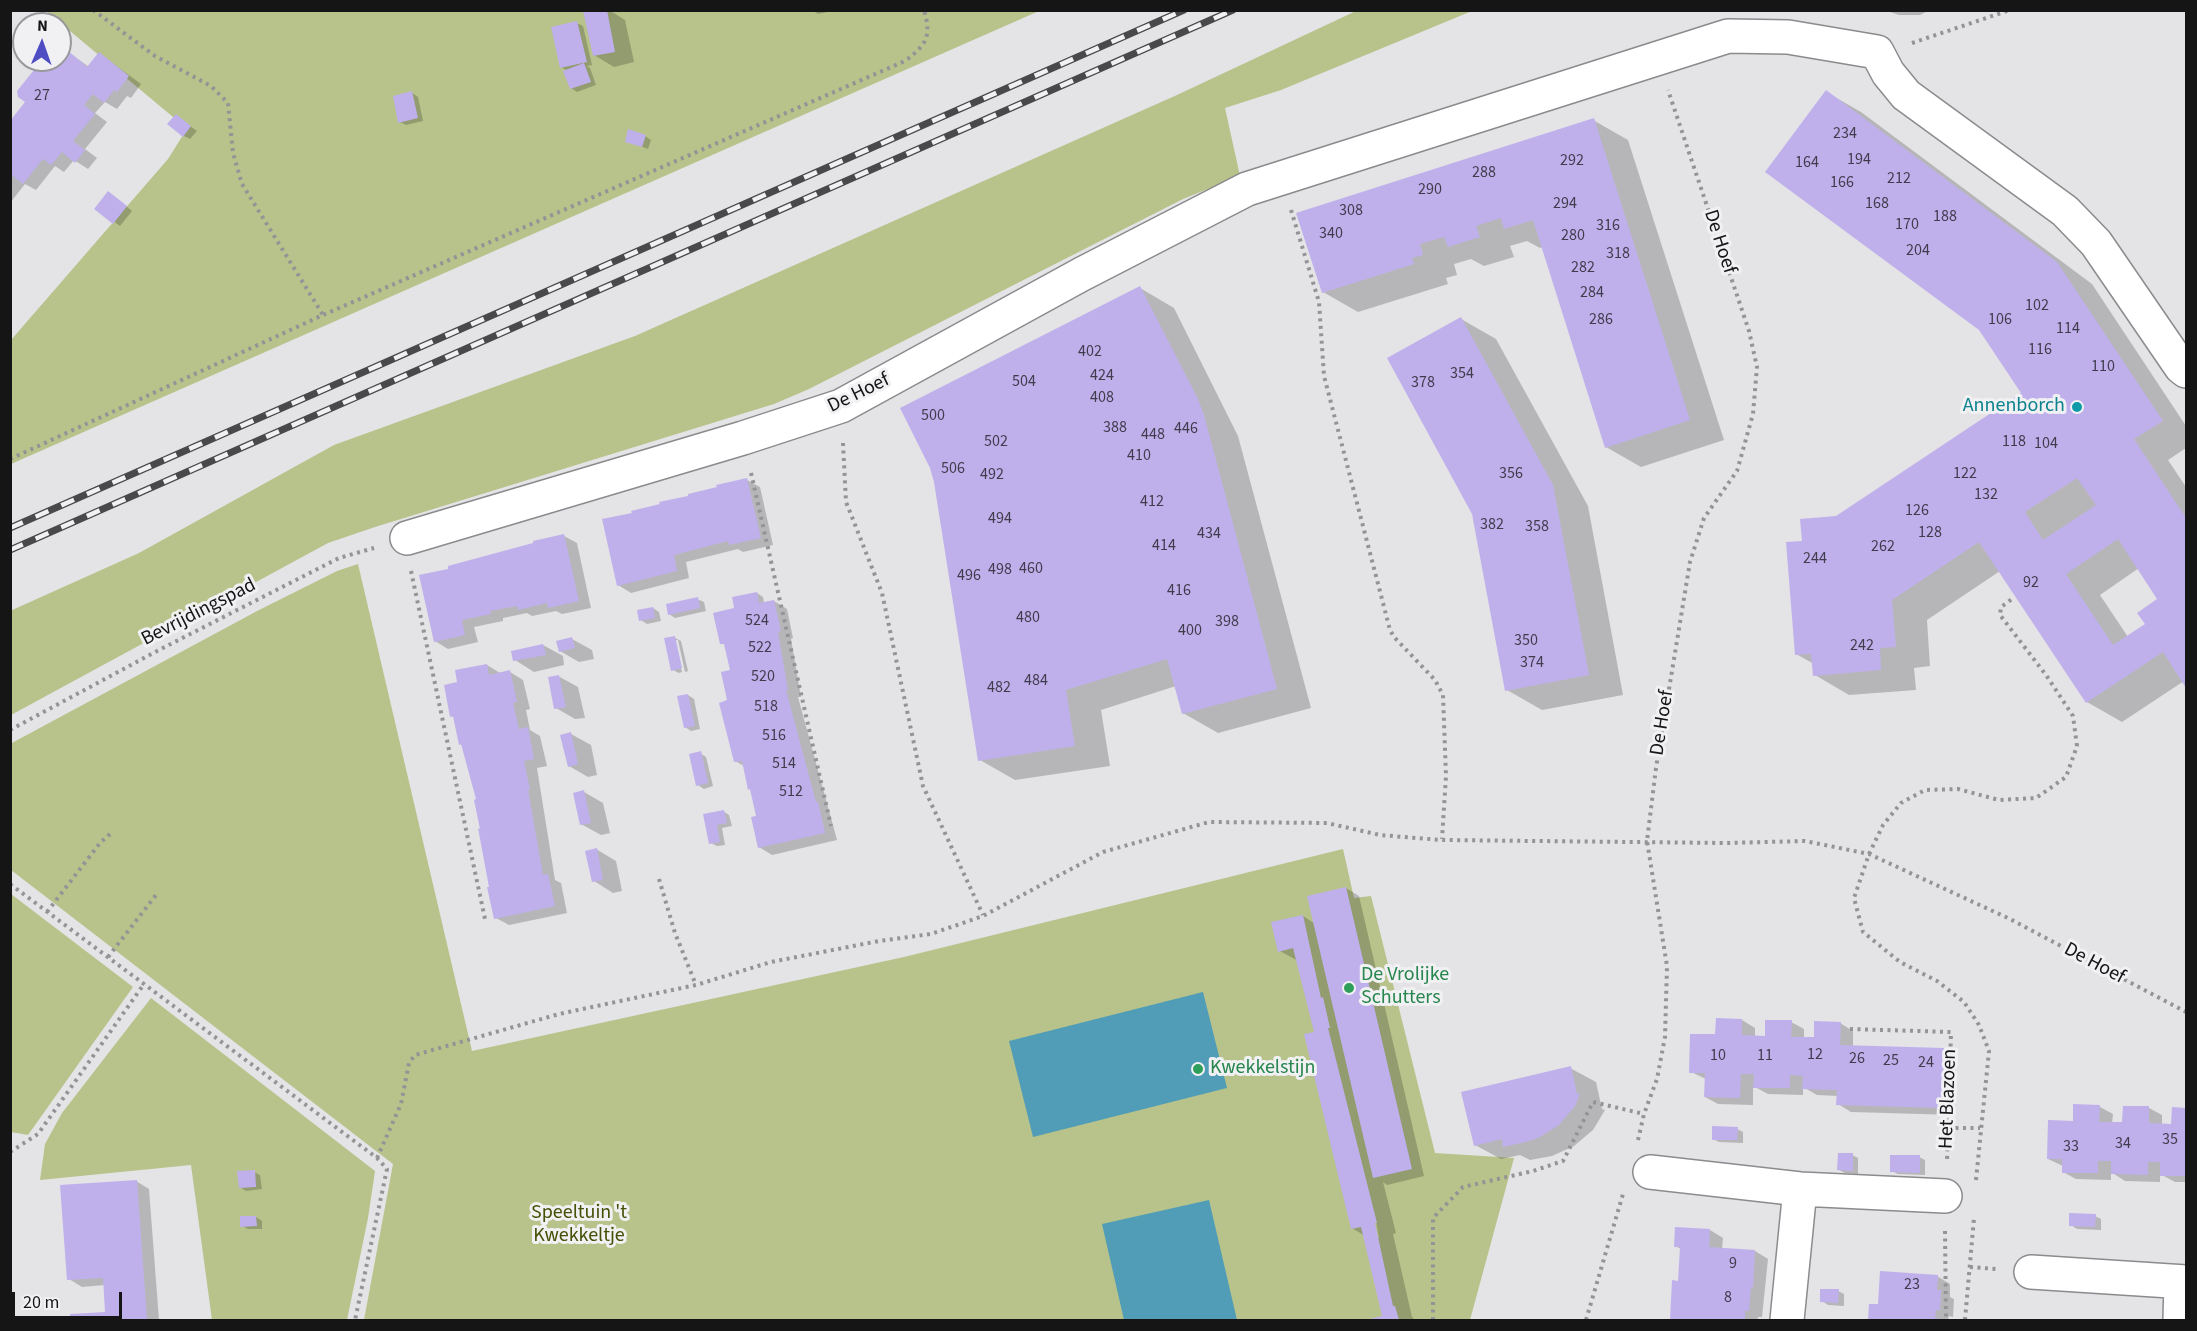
<!DOCTYPE html>
<style>
body{margin:0}
#map{position:relative;width:2197px;height:1331px;overflow:hidden;background:#e4e3e6;font-family:"Source Sans 3",sans-serif}
canvas{display:block}
.frame{position:absolute;inset:0;border:12px solid #151516;pointer-events:none}
.north{position:absolute;left:12px;top:12px;width:60px;height:60px;box-sizing:border-box;background:#f1f0f3;border:2px solid #99989b;border-radius:50%;rotate:2deg;font-size:16px;font-weight:700;line-height:24px;text-align:center;color:#151516}
.north::after{content:'';display:block;margin:auto;width:21px;height:27px;background:#4f4dc4;clip-path:polygon(50% 0,100% 100%,50% 72%,0 100%)}
.scale{position:absolute;left:12px;top:1292px;width:110px;height:27px;box-sizing:border-box;border:3px solid #151516;border-top:0;padding-left:8px;font-size:18px;line-height:21px;white-space:nowrap;color:#151516;-webkit-text-stroke:4px #f1f0f3;paint-order:stroke}
</style>
<div id="map">
<canvas width="2197" height="1331"></canvas>
<div class="frame"></div>
<div class="north">N</div>
<div class="scale">20 m</div>
</div>
<script>
const g = document.querySelector('canvas').getContext('2d');
g.lineJoin = 'round';
function fill(path, color) {
  g.fillStyle = color;
  g.fill(path, 'evenodd');
}
function stroke(path, color, width, dash) {
  g.strokeStyle = color;
  g.lineWidth = width;
  g.lineCap = dash ? 'butt' : 'round';
  g.setLineDash(dash || []);
  g.stroke(path);
}
function write(font, color, halo, rows, align = 'center') {
  g.font = font + ' "Source Sans 3",sans-serif';
  g.lineWidth = 6;
  g.setLineDash([]);
  g.textBaseline = 'middle';
  g.strokeStyle = halo;
  g.fillStyle = color;
  for (const [text, x, y, turn = 0] of rows) {
    g.save();
    g.translate(x, y);
    g.rotate((+turn || 0) * Math.PI / 180);
    g.textAlign = isNaN(turn) ? turn : align;
    if (halo) g.strokeText(text, 0, 0);
    g.fillText(text, 0, 0);
    g.restore();
  }
}
const green = new Path2D(`
 M46,11h993l-1028,453v-124l157,-181 15,-24 -4,-13z
 M1356,11h116l-191,79 -56,18 15,68 -57,23 -374,190 -35,15 -399,123 -47,16 -317,172 -1,-104 129,-58 195,-108 301,-109 542,-241z
 M358,564l114,487 432,-94 439,-108 11,49 17,-2 64,257 79,5 -44,162h-1106l29,-156 -382,-294 -1,-126 249,-134 78,-39z
 M11,894l122,93 -105,148 -17,-3z
 M151,998l224,173 -7,47 -21,102h-135l-21,-155 -151,15 5,-36 17,-31z`);
const water = new Path2D(`
 M1203,992l24,96 -194,49 -24,-96z
 M1209,1200l28,120h-113l-22,-96z`);
const shadow = new Path2D(`
 M595,10h14l16,10 9,42 -20,5 -20,-12z
 M812,10h20v1l-14,3z
 M1930,10l-10,5h-21l-15,-5z
 M577,23l6,3 9,39 -5,1 3,2 6,17 -19,7 -6,-4 -3,-17 -7,-4z
 M60,46l29,21 11,-13 41,30 -10,14 -4,-2 -10,13 -12,-7 -10,11 12,9 -22,27 12,9 -9,11 -14,-9 -10,12 -9,-6 -19,24 -11,-6 -15,19v-79l17,-22 17,-42h16z
 M1826,92l35,20 231,172 94,142v22l-18,12 18,27v198l-2,-4 -62,41 -35,-20 -87,-131 -73,49 3,46 -16,2 2,22 -67,5 -34,-20 -1,-11 -18,-10 8,-112 33,-25 186,-123zM2139,568l21,31 -13,26 -19,12 -28,-42z
 M412,93l6,4 5,24 -17,4 -6,-3z
 M176,116l21,15 -7,8 -6,-3z
 M1593,120l35,20 96,300 -83,27 -35,-20 -63,-200 -3,1 -13,-7 -17,5 4,11 -30,9 -13,-7 -17,5 3,11 -11,3 2,6 -90,28 -35,-20z
 M645,136l6,4 -3,9 -21,-8z
 M114,196l18,15 -12,15 -24,-17z
 M1140,288l34,20 64,128 73,272 -93,25 -35,-20 -7,-27 -75,24 9,56 -95,14 -35,-20 -48,-292z
 M1461,319l35,20 92,167 35,189 -81,15 -35,-20z
 M747,480l13,7 13,58 -30,7 -5,-3 -52,13 3,16 -58,15 -13,-8 16,-71z
 M564,536l13,7 14,65 -29,6 -6,-3 -24,5 -5,-3 -24,5v3l-29,6 4,15 -30,7 -13,-8 43,-80z
 M757,593l6,4 1,6 10,-2 13,8 6,29 -2,1 10,58h-3l39,143 -65,15 -13,-8 -2,-30 -5,-27 -2,-1 -6,-23 -9,-5 -6,-60 3,-30 -5,-25 -5,-3 17,-34z
 M697,599l7,3 2,9 -31,7 -6,-4z
 M653,608l6,4 2,9 -14,3 -6,-4z
 M675,638l6,3 7,30 -3,1 -7,-32h-4l8,32 -3,1 -6,-3 -7,-31z
 M572,639l20,11 2,9 -15,3 -19,-11z
 M543,645l20,11 1,9 -30,7 -19,-12z
 M487,665l13,8 10,-1 13,8 7,29 -4,1 4,20 10,6 7,30 -10,2 18,112 6,3 6,30 -58,12 -13,-7 -19,-118 -14,-54 -3,-2 -6,-27 -3,-1 8,-33z
 M558,676l20,11 7,31 -10,1 -19,-11z
 M688,695l6,4 6,30 -9,2 -6,-4z
 M571,734l20,11 6,30 -9,2 -19,-11z
 M700,753l6,4 7,29 -9,3 -6,-4z
 M584,792l19,11 7,30 -9,2 -20,-11z
 M723,811l6,4 3,11 -10,2 3,17 -8,1 -6,-3 -6,-28z
 M596,849l20,12 6,30 -9,2 -19,-12z
 M1346,888l13,8 65,280 -37,9 -4,-3 13,51 -3,1 19,83 3,3h-47l16,-3 -19,-81 -13,-8 -37,-195 -17,-72 -18,-10 23,-35 11,7zM1372,1216h3l4,22h-3z
 M1742,1020l13,8v9l11,1 25,-16 13,7v10h11l25,-16 13,8v16l90,2 13,8 -1,58 -104,-3 -13,-8v-8l-21,-1 -14,-8v8l-35,-1 -15,-8v19l-35,-1 -13,-7 1,-18 -15,-7 25,-36z
 M1570,1068l26,14 6,27 3,1 -12,20 -19,16 -22,10 -22,4 -10,-5 -19,4 -26,-14z
 M2100,1107l13,7 -1,10h12l25,-16 13,7v10h11v-16h13v73h-11l-15,-8v8l-35,-1 -14,-9v8l-35,-1 -13,-7v-6l-15,-7 26,-37z
 M1737,1129l6,3v11l-24,-1 -6,-3z
 M1852,1155l6,3v16l-13,-1 -6,-3z
 M1919,1157l6,3v15l-27,-1 -6,-3z
 M254,1172l6,3 2,14 -16,2 -6,-4z
 M136,1181l13,8 10,131h-87l-1,-4 36,-3 -2,-28 -23,2 -13,-8z
 M2095,1216l6,3v11l-24,-1 -6,-4z
 M256,1217l6,4v8h-14l-6,-3z
 M1710,1230l13,8 -1,11 33,2 13,8 -6,58h-4v3h-87l2,-38h6l2,-33 -6,-3z
 M1937,1276l13,8v13l4,2 -1,18 -4,-1 -1,4h-78l1,-15 8,1z
 M1838,1291l6,3v12l-16,-1 -6,-4z`);
const building = new Path2D(`
 M607,10l8,42 -22,4 -10,-45z
 M577,21l10,41 -27,6 -9,-41z
 M60,44l27,23 12,-15 30,24 -12,16 -3,-2 -10,13 -11,-9 -9,11 11,9 -22,27 12,9 -10,13 -13,-11 -11,13 -8,-6 -20,25 -10,-8 -3,3v-58l15,-19 -7,-5 -1,-6 25,-31h18z
 M584,63l7,19 -21,7 -7,-18z
 M1826,90l231,172 106,159 -29,18 52,79v170l-23,-36 -77,51 -107,-161 -87,58 4,47 -16,1 1,22 -68,6 -2,-22 -16,1 -9,-113 16,-1 -2,-22 36,-3 185,-123 -42,-63 -214,-158zM2077,478l19,27 -53,35 -18,-28zM2118,539l39,60 -20,14 8,11 -32,21 -47,-71z
 M412,91l6,27 -20,5 -5,-27z
 M176,114l15,12 -8,11 -16,-13z
 M1594,118l96,302 -85,28 -72,-228 -29,9 -3,-11 -25,8 4,11 -32,10 -4,-10 -24,7 3,11 -11,3 2,6 -92,29 -26,-80z
 M628,129l18,6 -4,12 -17,-5z
 M108,191l19,15 -14,18 -19,-15z
 M1140,286l58,113 6,16 73,274 -95,25 -15,-55 -101,31 9,56 -97,15 -44,-279 -4,-14 -30,-60z
 M1461,317l92,168 36,190 -84,16 -33,-177 -85,-156z
 M747,478l14,60 -32,7 -1,-4 -54,14 3,16 -60,15 -15,-67 30,-6 -1,-2 29,-7 -1,-2 29,-6v-2l29,-7 -1,-2z
 M564,534l15,67 -31,7 -1,-5 -29,7 -1,-4 -27,5 1,3 -29,6 3,15 -31,7 -15,-67 29,-6v-3l85,-23v-2z
 M757,592l2,11 15,-3 7,31 -3,1 10,58h-2l30,112h2l7,31 -67,15 -7,-31 5,-1 -6,-27 -2,1 -6,-29 -8,1 -15,-59 8,-3 -6,-28 9,-2 -6,-26h-4l-7,-31 21,-5 -2,-11z
 M698,597l2,11 -32,7 -2,-11z
 M653,607l2,11 -16,3 -2,-11z
 M675,636l7,32 -11,3 -7,-33z
 M572,637l3,11 -16,4 -3,-11z
 M543,644l3,11 -33,6 -2,-10z
 M487,664l2,11 21,-5 7,32 -4,1 6,26 9,-2 6,32 -10,2 6,29h-2l15,85 5,-1 7,32 -61,13 -7,-32h2l-11,-59 2,1 -6,-29 2,-1 -15,-55 -2,1 -6,-29 -3,1 -6,-32 13,-3 -2,-12z
 M559,675l7,32 -12,2 -6,-32z
 M688,694l7,32 -11,2 -7,-32z
 M571,732l7,32 -10,3 -8,-32z
 M701,751l7,32 -12,3 -7,-32z
 M584,790l7,33 -11,2 -7,-32z
 M724,810l3,13 -10,2 3,17 -11,2 -6,-30z
 M597,848l6,32 -11,2 -7,-31z
 M1346,887l66,282 -39,9 -66,-282z
 M1303,915l18,83 2,-1 7,31h-2l49,195h-2l18,83h2l4,14h-34l17,-4 -21,-89 -10,2 -47,-195 10,-2 -21,-84 -15,4 -7,-30z
 M1716,1018l26,1v16l23,1v-16h27l-1,17h23v-16l27,1 -1,23 104,3 -2,60 -106,-3 1,-15 -35,-1 1,-13 -13,-1v13h-37l1,-14h-13l-1,24 -36,-1 1,-24h-16l1,-39h25z
 M1571,1066l6,28h3l-5,12 -16,19 -21,13 -12,4 -23,5 -1,-8 -28,7 -13,-54z
 M2073,1104l27,1 -1,17h23l1,-16h26v17l22,1 1,-17 14,1v68h-26v-14h-12v13l-37,-1v-13h-13v12h-36v-14h-15l1,-39 25,1z
 M1712,1126l26,1 -1,13h-25z
 M1838,1153h15v18l-16,-1z
 M1890,1155h30v18l-30,-1z
 M255,1170l1,17 -17,1 -2,-17z
 M137,1180l10,140h-77v-6l35,-2 -2,-34 -36,2 -7,-95z
 M2069,1213l27,1 -1,13 -26,-1z
 M240,1216h16l1,10 -17,1z
 M1675,1227l35,2 -1,18 46,3 -2,38 -2,-1 -2,24h-4v9h-75l2,-40 6,1 2,-34h-6z
 M1880,1271l58,4 -1,15h4l-1,20h-4l-1,8 7,1v1h-74l1,-16h9z
 M1820,1289h19l-1,14 -18,-1z`);
const path = new Path2D(`
 M93,10l62,46 56,30 17,17 5,50 9,31 81,131
 M1912,43l98,-33
 M1291,210l28,92 5,74 66,254 4,7 41,43 8,15 3,81 -4,63
 M843,443l3,59 36,91 41,193 60,129
 M10,459l313,-144 582,-254c21,-16 27,-24 19,-51
 M751,473l80,353
 M411,571l74,348
 M10,730l147,-79 182,-93 35,-10
 M659,879l16,54 21,52
 M10,884l367,274 10,11 -32,151
 M47,912l53,-69 11,-10
 M108,957l48,-62
 M1850,1029l101,3 -4,129
 M1948,1128h32
 M1638,1140l6,-26 13,-35 8,-42 2,-71 -20,-125 9,-73 34,-206 14,-44 33,-47 16,-57 4,-47 -8,-36 -81,-241
 M10,1152l28,-18 106,-150
 M377,1158l24,-54 8,-41 6,-8 144,-41 137,-29 75,-23 108,-21 52,-7 52,-18 120,-64 106,-30 118,1 53,12 61,5 286,3 78,-2 64,13 141,65 176,93
 M1976,1180l13,-129 -10,-26 -15,-23 -27,-21 -37,-19 -37,-30 -9,-34 15,-44 14,-29 18,-22 24,-13 33,-1 41,11 37,-2 30,-21 11,-31 -4,-30 -27,-41 -46,-60 1,-8 11,-8
 M1945,1231l1,89
 M1970,1267l26,2
 M1433,1320v-102l30,-31 70,-16 30,-10 30,-59 51,12
 M1586,1320l37,-126
 M1965,1320l9,-102`);
const street = new Path2D(`
 M407,538l336,-100 98,-32 241,-132 165,-85 481,-153 60,1 89,15 11,21 18,22 159,116 31,32 85,124 5,4
 M1650,1172l150,17 145,7
 M2031,1272l155,10
 M1787,1320l13,-131
 M2180,1320l1,-38`);
const rail = new Path2D(`
 M10,528l1174,-518
 M10,550l1223,-540`);
const markers = [
 [2077,407,6,"#0f9aa8"],
 [1349,988,6,"#2e9e5b"],
 [1198,1069,6,"#2e9e5b"]
];
const numberNames = [
 ["27",42,96],
 ["234",1845,134],
 ["194",1859,160],
 ["292",1572,161],
 ["164",1807,163],
 ["288",1484,173],
 ["212",1899,179],
 ["166",1842,183],
 ["290",1430,190],
 ["294",1565,204],
 ["168",1877,204],
 ["308",1351,211],
 ["188",1945,217],
 ["170",1907,225],
 ["316",1608,226],
 ["340",1331,234],
 ["280",1573,236],
 ["204",1918,251],
 ["318",1618,254],
 ["282",1583,268],
 ["284",1592,293],
 ["102",2037,306],
 ["286",1601,320],
 ["106",2000,320],
 ["114",2068,329],
 ["116",2040,350],
 ["402",1090,352],
 ["110",2103,367],
 ["354",1462,374],
 ["424",1102,376],
 ["504",1024,382],
 ["378",1423,383],
 ["408",1102,398],
 ["500",933,416],
 ["388",1115,428],
 ["446",1186,429],
 ["448",1153,435],
 ["502",996,442],
 ["118",2014,442],
 ["104",2046,444],
 ["410",1139,456],
 ["506",953,469],
 ["356",1511,474],
 ["122",1965,474],
 ["492",992,475],
 ["132",1986,495],
 ["412",1152,502],
 ["126",1917,511],
 ["494",1000,519],
 ["382",1492,525],
 ["358",1537,527],
 ["128",1930,533],
 ["434",1209,534],
 ["414",1164,546],
 ["262",1883,547],
 ["244",1815,559],
 ["460",1031,569],
 ["498",1000,570],
 ["496",969,576],
 ["92",2031,583],
 ["416",1179,591],
 ["480",1028,618],
 ["524",757,621],
 ["398",1227,622],
 ["400",1190,631],
 ["350",1526,641],
 ["242",1862,646],
 ["522",760,648],
 ["374",1532,663],
 ["520",763,677],
 ["484",1036,681],
 ["482",999,688],
 ["518",766,707],
 ["516",774,736],
 ["514",784,764],
 ["512",791,792],
 ["12",1815,1055],
 ["10",1718,1056],
 ["11",1765,1056],
 ["26",1857,1059],
 ["25",1891,1061],
 ["24",1926,1063],
 ["35",2170,1140],
 ["34",2123,1144],
 ["33",2071,1147],
 ["9",1733,1264],
 ["23",1912,1285],
 ["8",1728,1298]
];
const streetNames = [
 ["De Hoef",1719,242,72],
 ["De Hoef",859,394,-26],
 ["Bevrijdingspad",199,613,-27],
 ["De Hoef",1663,723,-81],
 ["De Hoef",2094,964,28],
 ["Het Blazoen",1949,1099,-88]
];
const cultureNames = [
 ["Annenborch",2065,407]
];
const leisureNames = [
 ["De Vrolijke",1361,976],
 ["Schutters",1361,999],
 ["Kwekkelstijn",1210,1069]
];
const parkNames = [
 ["Speeltuin 't",579,1214],
 ["Kwekkeltje",579,1237]
];
fill(green, '#b7c38a');
fill(water, '#519db7');
fill(shadow, '#0003');
fill(building, '#bfb0ec');
stroke(street, '#8b8a8d', 36);
stroke(path, '#949395', 4, [3, 4.5]);
stroke(street, '#fff', 33);
stroke(rail, '#49484a', 7);
stroke(rail, '#f1f0f3', 4.5, [14]);
for (const [x, y, r, color] of markers) {
  const dot = new Path2D();
  dot.arc(x, y, r, 0, 2 * Math.PI);
  g.fillStyle = color;
  g.fill(dot);
  stroke(dot, '#f1f0f3', 2);
}
write('16px', '#403c4c', null, numberNames);
write('20px', '#151516', '#f1f0f3', streetNames);
write('20px', '#0d838f', '#f1f0f3', cultureNames, 'right');
write('20px', '#27864d', '#f1f0f3', leisureNames, 'left');
write('20px', '#465005', '#f1f0f3', parkNames);
</script>
